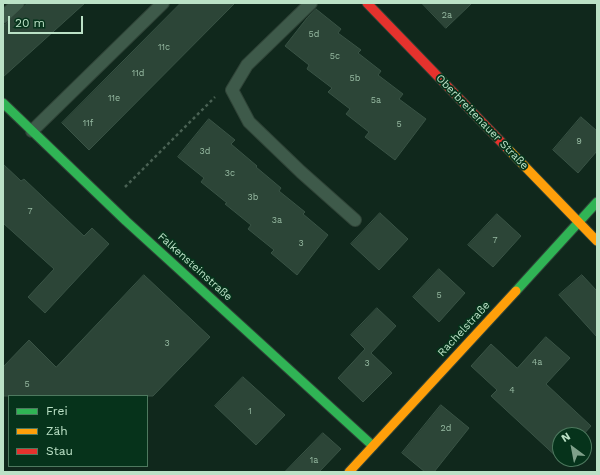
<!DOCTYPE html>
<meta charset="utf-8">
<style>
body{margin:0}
#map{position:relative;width:600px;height:475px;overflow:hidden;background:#10281c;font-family:"Work Sans",sans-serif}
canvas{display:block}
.frame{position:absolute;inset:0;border:4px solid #bbe1c6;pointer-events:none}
.legend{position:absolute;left:8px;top:395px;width:140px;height:72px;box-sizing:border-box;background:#06331b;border:1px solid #4e795f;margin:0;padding:5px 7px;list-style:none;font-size:12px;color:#bbe1c6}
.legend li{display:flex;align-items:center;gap:8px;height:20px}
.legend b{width:20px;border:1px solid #4e795f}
.north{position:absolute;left:552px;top:427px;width:40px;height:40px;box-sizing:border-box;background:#06331b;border:1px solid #4e795f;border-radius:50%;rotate:328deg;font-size:11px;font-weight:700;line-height:16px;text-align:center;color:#bbe1c6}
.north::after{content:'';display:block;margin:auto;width:14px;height:18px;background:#7fa08a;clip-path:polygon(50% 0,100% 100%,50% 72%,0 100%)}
.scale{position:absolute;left:8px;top:16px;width:75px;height:18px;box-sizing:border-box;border:2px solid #bbe1c6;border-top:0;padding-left:5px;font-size:12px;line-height:14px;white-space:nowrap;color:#bbe1c6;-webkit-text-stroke:3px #06331b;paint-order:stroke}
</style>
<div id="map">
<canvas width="600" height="475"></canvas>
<div class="frame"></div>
<ul class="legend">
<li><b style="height:5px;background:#30b455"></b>Frei</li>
<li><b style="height:5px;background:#ff9f0a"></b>Zäh</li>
<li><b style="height:5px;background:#e5322d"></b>Stau</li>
</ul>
<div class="north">N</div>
<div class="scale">20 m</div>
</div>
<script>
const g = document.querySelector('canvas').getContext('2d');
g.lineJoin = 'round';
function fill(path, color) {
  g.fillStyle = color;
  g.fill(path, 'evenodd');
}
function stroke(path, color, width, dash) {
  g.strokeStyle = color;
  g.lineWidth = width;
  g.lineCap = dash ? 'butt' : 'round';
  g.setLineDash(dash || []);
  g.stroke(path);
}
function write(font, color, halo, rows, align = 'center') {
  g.font = font + ' "Work Sans",sans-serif';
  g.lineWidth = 3.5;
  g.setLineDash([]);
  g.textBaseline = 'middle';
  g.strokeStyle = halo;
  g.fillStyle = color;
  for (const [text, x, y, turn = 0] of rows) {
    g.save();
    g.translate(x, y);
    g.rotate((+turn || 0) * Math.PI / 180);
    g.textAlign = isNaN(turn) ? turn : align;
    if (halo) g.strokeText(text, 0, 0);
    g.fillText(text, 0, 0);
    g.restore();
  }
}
const building = new Path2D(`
 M28,3h57l-82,74v-51l5,-4z
 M181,3h54l-146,147 -27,-27z
 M422,3h50l-26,25z
 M316,9l25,20 -3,4 23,17 -3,3 23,18 -3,4 25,19 -4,5 27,20 -31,41 -30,-23 4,-5 -23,-18 4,-5 -22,-17 4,-4 -25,-19 2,-4 -24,-19 22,-28z
 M581,117l16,14v20l-19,22 -25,-23z
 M209,119l26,21 -4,4 26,22 -1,1 25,21 -2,3 26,21 -2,2 25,21 -31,40 -26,-22 3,-3 -26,-21 3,-4 -26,-21 2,-1 -26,-21 3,-4 -26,-21z
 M3,164l18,17 3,-2 60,57 8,-8 17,16 -64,69 -17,-16 26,-28 -51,-46z
 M380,213l28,26 -29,31 -28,-26z
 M497,214l24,22 -28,31 -25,-22z
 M439,269l26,24 -26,29 -26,-25z
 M144,275l17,16 49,46 -57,59h-150v-29l26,-27 27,27z
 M582,275l15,16v46l-38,-42z
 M377,308l19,18 -25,27 21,20 -29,29 -25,-24 27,-29 -14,-14z
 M546,337l24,21 -24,26 45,42 -8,9h-23v24h1l-1,1 -69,-64 6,-6 -26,-24 20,-22 26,24z
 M243,377l42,38 -29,30 -41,-39z
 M441,405l28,23 -35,44h-9l-23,-19z
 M323,433l18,16 -22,23h-34z`);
const path = new Path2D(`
 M125,187l90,-90`);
const lane = new Path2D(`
 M311,3l-64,62 -15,25 17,32 52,50 54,48
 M3,17l15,-14
 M32,131l131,-128`);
const fast = new Path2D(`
 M3,103l123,118 247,225
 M516,291l81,-89`);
const slow = new Path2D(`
 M507,148l90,93
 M349,472l167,-181`);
const jam = new Path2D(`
 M367,3l140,145`);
const numberNames = [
 ["2a",447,15],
 ["5d",314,34],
 ["11c",164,47],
 ["5c",335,56],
 ["11d",138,73],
 ["5b",355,78],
 ["11e",114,98],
 ["5a",376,100],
 ["11f",88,123],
 ["5",399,124],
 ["9",579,141],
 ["3d",205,151],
 ["3c",230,173],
 ["3b",253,197],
 ["7",30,211],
 ["3a",277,220],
 ["7",495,240],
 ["3",301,243],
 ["5",439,295],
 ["3",167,343],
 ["4a",537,362],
 ["3",367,363],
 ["5",27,384],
 ["4",512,390],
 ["1",250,411],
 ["2d",446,428],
 ["1a",314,460]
];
const streetNames = [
 ["Oberbreitenauer Straße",482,122,46],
 ["Falkensteinstraße",195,267,42],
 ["Rachelstraße",464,329,-47]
];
fill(building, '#2c4537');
stroke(building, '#395345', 1);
stroke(lane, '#2f4337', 14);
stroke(fast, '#2f4337', 11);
stroke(slow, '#2f4337', 11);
stroke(jam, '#2f4337', 11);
stroke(path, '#496153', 2.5, [3, 3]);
stroke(lane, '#3e5a4a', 12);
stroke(fast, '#30b455', 9);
stroke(slow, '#ff9f0a', 9);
stroke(jam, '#e5322d', 9);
write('9px', '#97baa2', null, numberNames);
write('11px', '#bbe1c6', '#06331b', streetNames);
</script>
